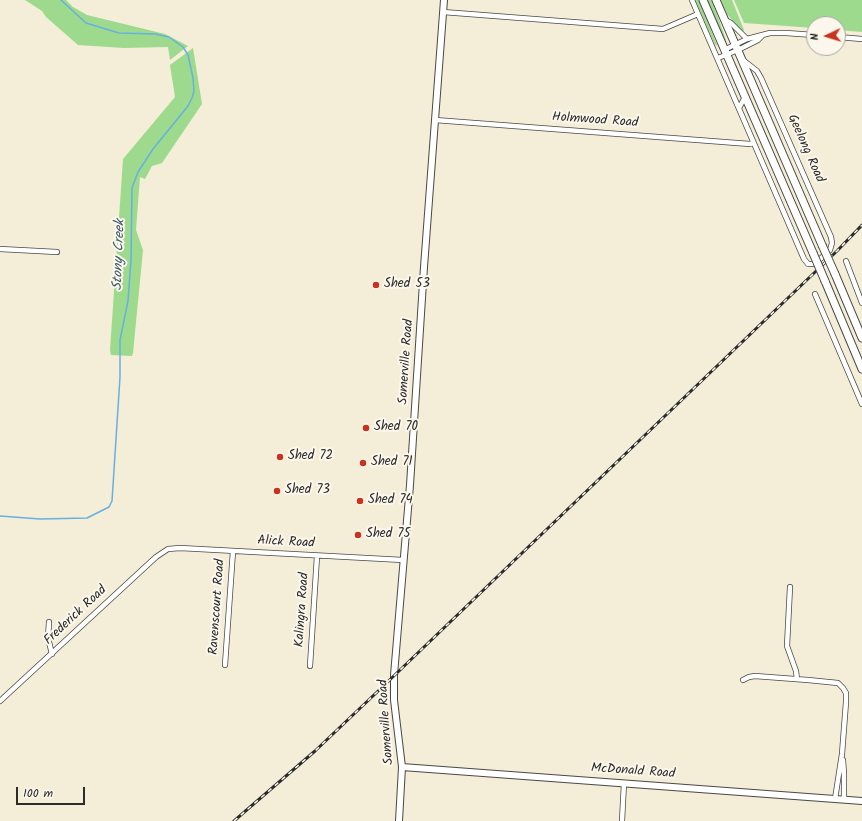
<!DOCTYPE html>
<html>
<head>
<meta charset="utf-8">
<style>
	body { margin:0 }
	#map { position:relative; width:862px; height:821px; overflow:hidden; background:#f4edd7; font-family:Kalam,sans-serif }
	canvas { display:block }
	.north { position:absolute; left:806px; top:16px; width:40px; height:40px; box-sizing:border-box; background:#fbf7ec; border:1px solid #a8a59f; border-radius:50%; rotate:266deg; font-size:11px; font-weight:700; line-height:16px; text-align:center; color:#2b2b2b }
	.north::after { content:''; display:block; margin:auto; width:14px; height:18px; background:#c8321e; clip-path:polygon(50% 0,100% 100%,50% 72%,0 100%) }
	.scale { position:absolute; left:16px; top:787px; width:69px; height:18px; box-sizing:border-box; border:2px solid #2b2b2b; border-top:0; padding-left:5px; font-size:12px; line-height:14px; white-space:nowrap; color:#2b2b2b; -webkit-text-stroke:3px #fbf7ec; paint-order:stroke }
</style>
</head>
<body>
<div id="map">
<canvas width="862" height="821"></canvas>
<div class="north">N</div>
<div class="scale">100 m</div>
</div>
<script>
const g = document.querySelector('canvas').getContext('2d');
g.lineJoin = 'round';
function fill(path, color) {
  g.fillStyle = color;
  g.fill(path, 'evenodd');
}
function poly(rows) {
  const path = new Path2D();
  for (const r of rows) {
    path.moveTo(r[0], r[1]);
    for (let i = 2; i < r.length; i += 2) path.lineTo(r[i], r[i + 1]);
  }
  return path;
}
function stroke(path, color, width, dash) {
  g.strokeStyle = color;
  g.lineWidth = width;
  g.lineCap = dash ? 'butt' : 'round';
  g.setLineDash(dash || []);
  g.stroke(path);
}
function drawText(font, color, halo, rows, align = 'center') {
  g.font = font + ' Kalam,sans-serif';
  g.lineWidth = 4;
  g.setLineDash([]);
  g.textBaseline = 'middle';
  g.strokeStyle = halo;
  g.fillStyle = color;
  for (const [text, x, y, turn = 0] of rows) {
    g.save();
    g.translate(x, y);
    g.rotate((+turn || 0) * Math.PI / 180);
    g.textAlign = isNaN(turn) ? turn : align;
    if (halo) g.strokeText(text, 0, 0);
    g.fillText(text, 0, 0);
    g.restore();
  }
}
const green = poly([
	[25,0,66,0,73,7,87,15,165,34,188,46,170,60,168,47,124,48,78,45,46,17,42,11],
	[695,0,699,0,717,45,716,46,714,43],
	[707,0,712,0,726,40,725,41,724,39],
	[721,0,732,0,744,30,742,32,727,14],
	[734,0,862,0,862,32,838,30,838,24,814,24,814,28,744,23],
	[193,48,202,104,162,163,152,166,145,179,140,177,136,230,143,250,133,353,132,356,111,355,110,350,123,159,175,97,170,65]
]);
const stream = poly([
	[0,516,40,519,87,518,109,507,112,501,120,377,120,340,128,301,131,260,132,188,138,172,153,149,188,106,192,98,194,91,193,78,188,55,183,47,169,37,155,34,119,33,86,23,61,0]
]);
const minor = poly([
	[692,0,804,259,808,264,812,264,818,261,830,250,832,243,831,237,761,78,757,71,743,60],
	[443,12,663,29,698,14],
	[725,20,731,23,747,39],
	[838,37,862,39],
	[724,50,747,39,770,33,786,33,814,35],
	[718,58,738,50,758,40,762,36],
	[739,108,745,97],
	[435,120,750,144,753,143],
	[0,249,57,252],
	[846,261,862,303],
	[815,294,862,404],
	[790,587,787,646,796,671,797,679],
	[49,622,48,638,52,654],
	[225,665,233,551],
	[310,666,317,556],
	[743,680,749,677,755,676,808,680,838,683,843,688,846,693,846,702,842,754,835,799],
	[0,701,156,557,168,549,180,548,403,560],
	[843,760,844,774,844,799],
	[622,821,624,783]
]);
const major = poly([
	[402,767,862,801],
	[399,821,402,767,394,700,394,675,410,485,424,267,444,0]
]);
const highway = poly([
	[703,0,813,253],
	[716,0,822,245],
	[835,274,862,338],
	[825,281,862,369]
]);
const rail = poly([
	[234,821,315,751,375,694,837,251,862,225]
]);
const highwayBridge = poly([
	[822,245,835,274],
	[813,253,825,281]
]);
const markers = [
	[376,285,4,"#c8321e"],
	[366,428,4,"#c8321e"],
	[280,457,4,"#c8321e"],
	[363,463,4,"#c8321e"],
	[277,491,4,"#c8321e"],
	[360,501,4,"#c8321e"],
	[358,535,4,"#c8321e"]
];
const streetNames = [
	["Holmwood Road",595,121,4],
	["Geelong Road",805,149,66],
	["Somerville Road",407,362,-86],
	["Alick Road",286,543,3],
	["Ravenscourt Road",218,607,-86],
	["Kalingra Road",303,610,-86],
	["Frederick Road",76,616,-43],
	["Somerville Road",387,722,-94],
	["McDonald Road",633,772,4]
];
const poiNames = [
	["Shed 53",384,285],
	["Shed 70",374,428],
	["Shed 72",288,457],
	["Shed 71",371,463],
	["Shed 73",285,491],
	["Shed 74",368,501],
	["Shed 75",366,535]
];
const waterNames = [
	["Stony Creek",120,255,-88]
];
fill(green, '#9dda8e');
stroke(stream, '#67b0df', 1.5);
stroke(minor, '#494845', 6);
stroke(major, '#494845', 8);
stroke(highway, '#494845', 9);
stroke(minor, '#fff', 4.5);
stroke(major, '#fff', 6);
stroke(highway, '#fff', 7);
stroke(rail, '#2b2b2b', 3);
stroke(rail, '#fbf7ec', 1.5, [4.5]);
stroke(highwayBridge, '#494845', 9, []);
stroke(highwayBridge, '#fff', 7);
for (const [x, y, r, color] of markers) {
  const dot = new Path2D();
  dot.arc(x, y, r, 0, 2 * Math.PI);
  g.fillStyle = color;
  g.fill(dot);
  stroke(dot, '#fbf7ec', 1.5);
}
drawText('13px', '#2b2b2b', '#fbf7ec', streetNames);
drawText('13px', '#2b2b2b', '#fbf7ec', poiNames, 'left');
drawText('italic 14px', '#405a6a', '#fbf7ec', waterNames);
</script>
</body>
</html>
